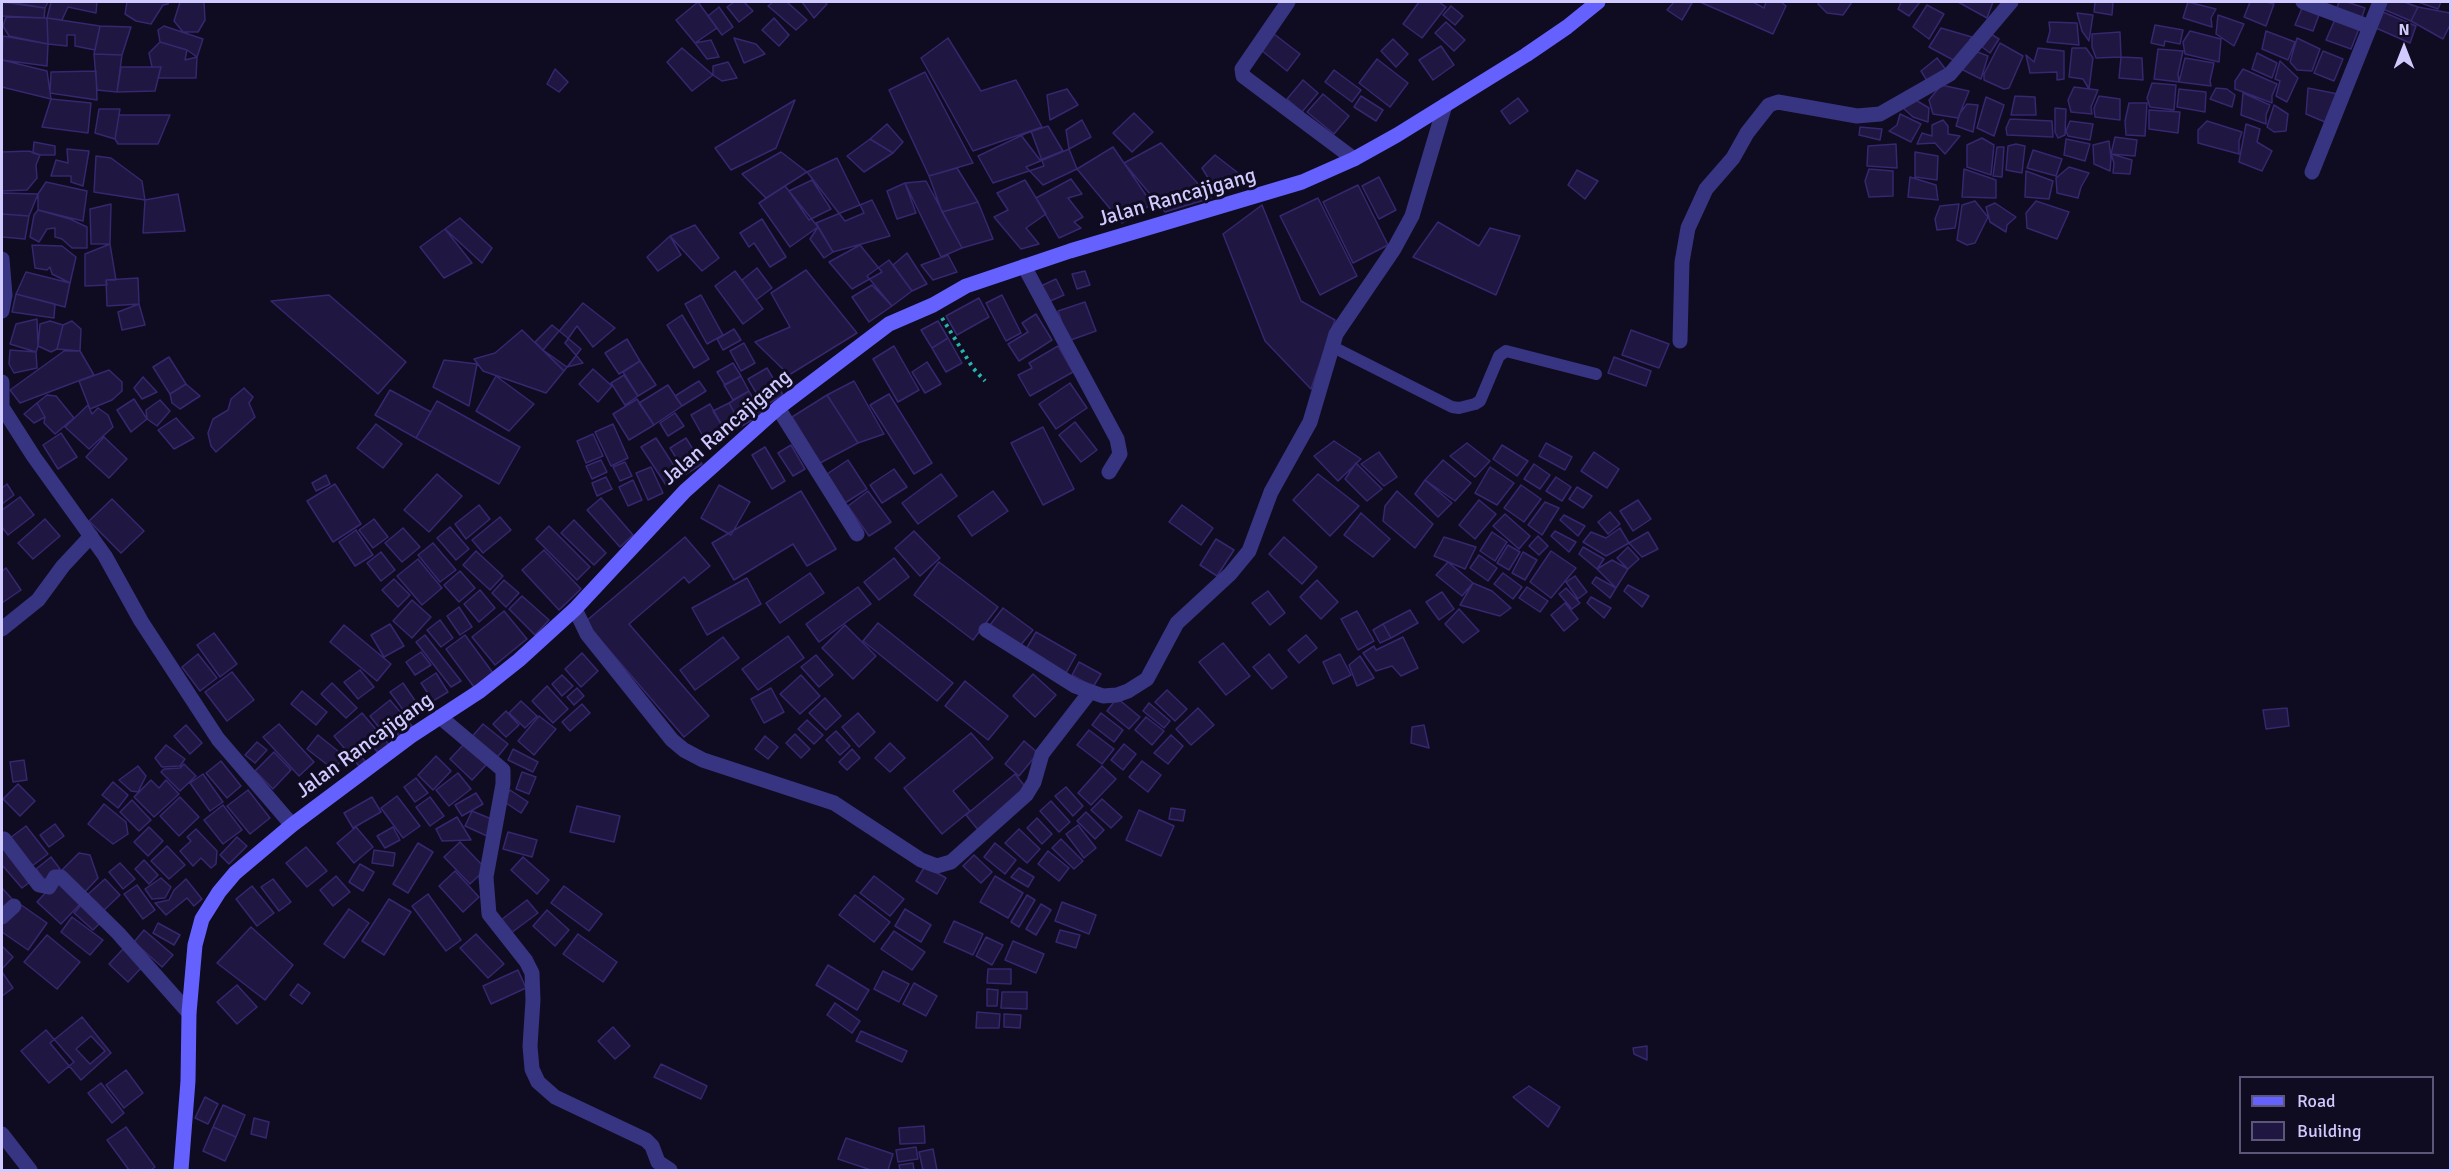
<!DOCTYPE html>
<html>
<head>
<meta charset="utf-8">
<style>
	body { margin:0 }
	#map { position:relative; width:2452px; height:1172px; overflow:hidden; background:#0f0b20; font-family:Signika,sans-serif }
	canvas { display:block }
	.frame { position:absolute; inset:0; border:3px solid #d0caff; pointer-events:none }
	.legend { position:absolute; left:2239px; top:1076px; width:195px; height:78px; box-sizing:border-box; background:#0f0b20; border:2px solid #5c5779; margin:0; padding:8px 10px; list-style:none; font-size:18px; color:#d0caff }
	.legend li { display:flex; align-items:center; gap:12px; height:30px }
	.legend b { width:30px; border:2px solid #5c5779 }
	.north { position:absolute; left:2374px; top:18px; width:60px; height:60px; -webkit-text-stroke:4px #0f0b20; paint-order:stroke; rotate:0deg; font-size:16px; font-weight:700; line-height:24px; text-align:center; color:#d0caff }
	.north::after { content:''; display:block; margin:auto; width:21px; height:27px; background:#d0caff; clip-path:polygon(50% 0,100% 100%,50% 72%,0 100%) }
</style>
</head>
<body>
<div id="map">
<canvas width="2452" height="1172"></canvas>
<div class="frame"></div>
<ul class="legend">
<li><b style="height:8px;background:#6561ff"></b>Road</li>
<li><b style="height:16px;background:#1f1741"></b>Building</li>
</ul>
<div class="north">N</div>
</div>
<script>
const g = document.querySelector('canvas').getContext('2d');
g.lineJoin = 'round';
function fill(path, color) {
  g.fillStyle = color;
  g.fill(path, 'evenodd');
}
function poly(rows) {
  const path = new Path2D();
  for (const r of rows) {
    path.moveTo(r[0], r[1]);
    for (let i = 2; i < r.length; i += 2) path.lineTo(r[i], r[i + 1]);
  }
  return path;
}
function stroke(path, color, width, dash) {
  g.strokeStyle = color;
  g.lineWidth = width;
  g.lineCap = dash ? 'butt' : 'round';
  g.setLineDash(dash || []);
  g.stroke(path);
}
function drawText(font, color, halo, rows, align = 'center') {
  g.font = font + ' Signika,sans-serif';
  g.lineWidth = 6;
  g.setLineDash([]);
  g.textBaseline = 'middle';
  g.strokeStyle = halo;
  g.fillStyle = color;
  for (const [text, x, y, turn = 0] of rows) {
    g.save();
    g.translate(x, y);
    g.rotate((+turn || 0) * Math.PI / 180);
    g.textAlign = isNaN(turn) ? turn : align;
    if (halo) g.strokeText(text, 0, 0);
    g.fillText(text, 0, 0);
    g.restore();
  }
}
const building = poly([
	[2,2,45,8,44,18,2,16,2,2],
	[9,2,48,2,45,8,9,2],
	[51,2,97,2,96,13,68,7,62,20,47,18,51,2],
	[127,2,169,2,168,4,163,5,151,24,136,21,125,14,127,2],
	[180,2,204,2,205,20,198,32,183,32,174,21,180,2],
	[698,2,717,28,695,43,676,20,698,2],
	[734,2,744,2,753,11,739,22,727,7,734,2],
	[773,2,787,2,807,20,796,30,768,6,773,2],
	[802,2,825,2,827,4,814,18,802,2],
	[1419,2,1439,2,1446,7,1422,38,1403,24,1419,2],
	[1674,2,1692,3,1682,20,1667,10,1674,2],
	[1700,2,1753,2,1764,8,1766,2,1781,2,1786,6,1773,34,1700,2],
	[1819,2,1852,2,1843,15,1827,13,1818,4,1819,2],
	[1897,2,1920,2,1909,16,1898,9,1901,3,1897,2],
	[1958,2,1993,2,1987,18,1958,2],
	[2095,2,2113,2,2112,15,2094,12,2095,2],
	[2188,2,2216,9,2211,18,2212,27,2183,18,2188,2],
	[2250,2,2266,2,2274,4,2266,26,2244,17,2250,2],
	[2339,2,2347,2,2365,8,2361,20,2336,10,2339,2],
	[2387,2,2404,2,2418,7,2411,21,2383,9,2387,2],
	[2418,2,2441,2,2438,9,2418,2],
	[1927,5,1944,14,1929,39,1913,27,1927,5],
	[1451,6,1463,16,1455,25,1443,15,1451,6],
	[719,7,733,27,722,35,708,16,719,7],
	[2418,7,2450,13,2450,25,2443,39,2411,21,2418,7],
	[2302,8,2319,15,2313,31,2295,25,2302,8],
	[2383,12,2416,26,2410,43,2376,28,2383,12],
	[2077,13,2093,15,2089,41,2082,31,2077,13],
	[2218,15,2244,24,2234,46,2216,34,2218,15],
	[6,17,47,18,48,44,9,36,3,26,6,17],
	[2336,17,2360,26,2351,49,2326,40,2336,17],
	[47,18,100,26,95,50,75,46,75,35,67,35,67,46,48,44,47,18],
	[774,18,789,35,779,46,762,30,774,18],
	[1446,22,1465,40,1454,51,1435,33,1446,22],
	[2049,22,2077,23,2079,45,2047,42,2050,31,2049,22],
	[2155,25,2183,30,2180,44,2165,41,2164,46,2151,43,2155,25],
	[100,26,131,27,122,55,94,54,100,26],
	[164,26,203,39,197,57,187,50,160,42,158,30,164,26],
	[1941,28,1972,37,1957,62,1929,47,1941,28],
	[2190,31,2221,39,2219,62,2185,54,2183,42,2190,31],
	[2266,31,2295,42,2288,60,2262,49,2266,31],
	[2120,32,2121,57,2096,58,2092,47,2092,34,2120,32],
	[1274,34,1300,54,1287,71,1261,50,1274,34],
	[1991,34,1999,39,1990,53,1982,47,1991,34],
	[3,36,48,44,47,66,2,60,3,36],
	[734,38,756,44,765,54,744,63,734,38],
	[948,38,981,91,1016,80,1042,127,973,151,921,58,948,38],
	[2297,38,2320,49,2312,71,2297,70,2290,62,2297,38],
	[1393,39,1408,54,1396,67,1381,51,1393,39],
	[711,40,719,57,707,59,695,43,711,40],
	[160,42,187,50,185,60,197,57,196,78,158,78,161,67,152,67,149,53,160,42],
	[2000,43,2023,56,2009,88,2004,89,1984,80,1984,74,2000,43],
	[1441,46,1454,65,1433,80,1419,60,1441,46],
	[682,48,713,75,692,91,667,62,682,48],
	[2038,48,2064,51,2064,79,2057,80,2057,72,2030,73,2026,55,2034,62,2038,48],
	[2072,48,2086,48,2093,58,2089,89,2083,79,2069,77,2072,48],
	[2158,49,2183,51,2178,74,2179,82,2154,79,2158,49],
	[1975,51,1988,56,1981,79,1961,69,1975,51],
	[2323,51,2343,59,2334,81,2314,73,2323,51],
	[2257,53,2277,63,2272,78,2252,69,2257,53],
	[94,54,122,55,117,92,97,90,94,54],
	[2121,57,2142,58,2143,80,2119,78,2121,57],
	[1937,58,1947,71,1929,84,1921,71,1937,58],
	[2185,58,2214,63,2210,81,2211,86,2179,82,2185,58],
	[1377,59,1408,83,1390,107,1359,83,1377,59],
	[2,60,47,71,51,99,2,87,2,60],
	[2280,61,2298,78,2287,102,2276,96,2280,81,2275,79,2280,61],
	[728,62,737,78,722,81,713,75,713,66,728,62],
	[121,67,161,67,155,91,117,92,121,67],
	[555,69,568,82,559,92,547,84,555,69],
	[2243,69,2277,84,2272,96,2272,103,2235,89,2235,81,2243,69],
	[1334,70,1361,90,1352,102,1325,82,1334,70],
	[96,71,97,100,50,93,51,72,96,71],
	[925,72,973,163,929,176,889,90,925,72],
	[1303,80,1318,93,1302,112,1287,99,1303,80],
	[2152,83,2176,85,2174,110,2150,107,2147,98,2152,83],
	[1941,85,1969,91,1958,118,1933,114,1929,100,1941,85],
	[2074,87,2098,90,2091,107,2092,114,2071,112,2068,100,2074,87],
	[2216,88,2227,89,2235,95,2232,107,2210,99,2216,88],
	[2308,88,2338,94,2325,122,2306,114,2308,88],
	[1067,89,1078,105,1050,120,1047,95,1067,89],
	[2179,89,2206,92,2205,112,2177,107,2179,89],
	[2243,93,2270,105,2266,115,2266,124,2241,115,2243,93],
	[1323,94,1349,116,1334,134,1307,112,1323,94],
	[1361,96,1383,110,1376,121,1354,107,1361,96],
	[2015,96,2035,97,2036,115,2011,115,2015,96],
	[2099,96,2120,99,2120,120,2095,117,2094,108,2099,96],
	[1986,97,2004,105,1994,136,1977,128,1986,97],
	[1518,98,1528,111,1510,124,1501,111,1518,98],
	[51,99,91,103,88,133,42,127,51,99],
	[1914,99,1929,108,1928,122,1913,117,1902,107,1914,99],
	[795,100,776,148,731,170,715,148,795,100],
	[2129,103,2147,103,2145,136,2126,135,2125,121,2129,103],
	[1967,104,1978,105,1973,132,1956,126,1960,113,1967,104],
	[2274,105,2288,114,2286,131,2274,132,2267,127,2274,105],
	[2055,108,2066,109,2065,135,2058,138,2055,132,2055,108],
	[99,109,120,109,115,139,95,133,99,109],
	[2149,110,2180,112,2178,133,2149,129,2149,110],
	[1134,113,1153,132,1132,152,1113,133,1134,113],
	[1900,114,1921,124,1911,142,1889,131,1897,125,1900,114],
	[119,115,170,115,158,144,118,144,115,139,119,115],
	[2010,119,2052,121,2053,137,2007,135,2006,128,2010,119],
	[1082,120,1091,137,1069,149,1066,130,1082,120],
	[1943,120,1948,126,1948,134,1960,136,1945,154,1935,143,1917,144,1922,133,1932,136,1932,125,1943,120],
	[2070,121,2093,124,2090,140,2068,136,2066,131,2070,121],
	[2207,121,2242,132,2239,141,2239,154,2198,143,2198,130,2207,121],
	[887,124,903,142,893,153,870,139,887,124],
	[2246,124,2260,129,2257,142,2272,151,2262,171,2239,162,2246,124],
	[1048,126,1063,151,1040,160,1021,135,1048,126],
	[1860,127,1882,129,1880,140,1859,135,1860,127],
	[1031,131,1044,166,993,183,978,156,1031,131],
	[2115,137,2137,140,2135,156,2111,154,2115,137],
	[1982,138,1994,145,1991,175,1967,167,1967,145,1982,138],
	[870,139,893,153,864,172,847,156,870,139],
	[2066,139,2090,144,2085,161,2064,155,2066,139],
	[2109,141,2111,158,2110,171,2094,164,2093,145,2109,141],
	[34,142,55,146,55,155,40,155,33,153,34,142],
	[1161,143,1211,198,1165,212,1124,163,1161,143],
	[1896,144,1897,168,1867,166,1868,146,1896,144],
	[2016,144,2025,146,2022,173,2006,170,2008,146,2016,144],
	[1113,147,1152,204,1122,223,1077,169,1113,147],
	[1997,147,2004,147,2002,177,1993,176,1997,147],
	[67,149,89,151,83,186,71,182,71,176,51,176,56,160,68,163,67,149],
	[1069,149,1077,169,1043,185,1026,167,1069,149],
	[2033,150,2062,159,2056,176,2027,168,2033,150],
	[29,151,40,155,36,165,37,178,27,190,2,191,2,152,29,151],
	[781,152,807,172,766,198,742,174,781,152],
	[1915,152,1938,156,1937,180,1915,177,1915,152],
	[2111,154,2132,160,2130,174,2113,173,2114,163,2111,154],
	[1215,155,1251,183,1216,191,1202,168,1215,155],
	[96,156,111,158,142,181,145,200,94,192,96,156],
	[837,158,864,213,845,221,807,172,837,158],
	[2069,167,2089,173,2081,187,2078,198,2057,193,2056,178,2069,167],
	[957,168,978,202,942,212,929,176,957,168],
	[1869,169,1893,171,1893,196,1869,197,1865,181,1869,169],
	[1964,169,1996,180,1996,198,1962,197,1964,169],
	[1577,170,1598,181,1585,199,1568,185,1577,170],
	[2026,171,2053,181,2049,199,2025,197,2026,171],
	[1379,177,1396,210,1379,219,1362,186,1379,177],
	[1910,177,1936,185,1938,200,1908,197,1910,177],
	[1071,179,1082,194,1068,198,1083,217,1074,222,1081,228,1059,238,1036,198,1071,179],
	[812,180,831,209,809,220,789,191,812,180],
	[1025,180,1046,214,1026,228,1039,244,1021,249,994,217,1008,210,997,193,1025,180],
	[926,181,962,248,941,257,905,183,926,181],
	[46,182,87,191,83,221,38,210,38,194,46,182],
	[905,183,916,213,897,219,887,191,905,183],
	[1358,185,1388,245,1353,263,1323,202,1358,185],
	[785,186,818,227,790,247,759,203,785,186],
	[2,193,38,194,29,216,2,214,2,193],
	[178,194,185,231,143,233,145,200,178,194],
	[1318,198,1357,276,1320,295,1280,216,1318,198],
	[872,200,890,236,833,252,816,223,872,200],
	[1975,201,1988,217,1975,243,1967,245,1957,240,1962,205,1975,201],
	[2036,201,2069,212,2057,239,2027,228,2026,213,2036,201],
	[978,202,993,239,962,248,942,212,978,202],
	[1995,203,2016,217,2007,225,2006,232,1990,222,1986,207,1995,203],
	[111,204,110,244,91,244,90,209,111,204],
	[1959,204,1955,228,1937,230,1935,219,1940,206,1959,204],
	[1262,205,1301,301,1335,320,1311,389,1265,341,1223,234,1262,205],
	[38,210,70,219,87,227,87,248,72,248,62,239,55,237,55,228,47,229,39,242,30,237,34,215,38,210],
	[2,214,29,216,25,239,2,237,2,214],
	[460,218,492,248,482,263,445,229,460,218],
	[762,219,786,257,770,267,754,243,749,247,740,233,762,219],
	[1438,222,1479,246,1490,228,1520,236,1496,295,1413,257,1438,222],
	[695,225,719,258,702,271,670,236,695,225],
	[818,227,833,252,824,258,810,239,818,227],
	[445,229,472,263,444,278,420,247,445,229],
	[670,236,681,255,658,271,647,257,670,236],
	[110,244,116,280,106,280,107,285,85,286,85,254,110,244],
	[32,245,62,246,76,257,70,283,52,274,50,267,47,270,35,268,32,245],
	[860,245,882,272,852,289,829,262,860,245],
	[907,253,927,284,912,291,893,265,907,253],
	[948,255,957,272,933,280,921,265,948,255],
	[889,260,912,291,892,306,867,276,889,260],
	[757,268,772,288,756,300,742,280,757,268],
	[806,270,857,333,789,375,755,342,790,327,771,293,806,270],
	[735,271,763,309,743,324,715,286,735,271],
	[1085,271,1090,285,1077,289,1072,274,1085,271],
	[26,272,70,283,65,307,16,294,26,272],
	[138,278,139,304,107,306,106,280,138,278],
	[1056,279,1064,295,1048,302,1041,286,1056,279],
	[872,285,892,306,869,322,852,297,872,285],
	[16,294,55,304,54,318,12,312,16,294],
	[329,295,406,362,378,394,271,301,329,295],
	[701,295,723,335,707,344,685,304,701,295],
	[1002,295,1021,333,1006,341,986,303,1002,295],
	[979,298,989,317,957,335,946,316,979,298],
	[1085,302,1096,331,1068,341,1058,311,1085,302],
	[583,303,615,328,593,347,577,326,565,343,583,363,567,367,543,350,583,303],
	[139,304,145,325,122,330,118,312,139,304],
	[1036,314,1052,340,1019,361,1008,344,1028,332,1022,323,1036,314],
	[682,315,709,359,694,368,667,325,682,315],
	[37,319,38,346,36,352,10,344,16,324,37,319],
	[50,321,63,325,57,349,51,352,38,346,40,324,50,321],
	[72,321,81,329,80,351,57,349,63,325,72,321],
	[938,321,948,338,932,348,921,330,938,321],
	[552,325,581,349,564,371,535,342,552,325],
	[734,329,741,340,723,350,717,339,734,329],
	[522,330,564,371,546,393,483,371,474,359,495,353,522,330],
	[1631,330,1669,344,1659,368,1622,355,1631,330],
	[948,338,962,363,946,372,932,348,948,338],
	[627,339,640,361,619,374,605,353,627,339],
	[744,343,755,363,741,371,730,351,744,343],
	[894,346,919,390,898,402,873,359,894,346],
	[1058,346,1073,372,1030,396,1018,375,1032,368,1029,363,1058,346],
	[10,350,36,352,37,368,14,373,9,364,10,350],
	[64,351,80,351,94,375,20,403,10,390,64,351],
	[169,357,186,384,170,394,153,367,169,357],
	[1614,357,1651,371,1646,386,1608,373,1614,357],
	[444,360,477,364,469,406,433,387,444,360],
	[640,361,656,385,638,396,623,372,640,361],
	[927,362,941,384,925,393,912,372,927,362],
	[733,363,741,376,725,385,717,372,733,363],
	[767,368,783,395,764,406,748,379,767,368],
	[593,369,612,386,598,402,579,384,593,369],
	[109,370,122,382,122,391,112,400,90,409,79,381,109,370],
	[624,375,638,396,625,405,611,383,624,375],
	[496,376,534,404,509,431,476,411,496,376],
	[741,376,749,391,733,400,724,385,741,376],
	[143,377,157,392,142,399,134,388,143,377],
	[699,381,706,391,682,406,675,396,699,381],
	[854,381,884,434,858,443,827,395,854,381],
	[1070,383,1087,408,1056,429,1039,404,1070,383],
	[186,384,200,396,180,409,172,403,170,394,186,384],
	[668,385,682,406,654,425,639,403,668,385],
	[244,388,253,397,249,403,255,417,216,452,211,446,208,433,213,419,228,410,231,399,244,388],
	[390,390,431,412,416,438,375,415,390,390],
	[749,391,762,414,742,426,729,403,749,391],
	[889,394,932,463,914,474,870,405,889,394],
	[47,395,56,396,74,418,55,434,44,423,45,417,37,403,47,395],
	[827,395,858,443,820,463,792,417,827,395],
	[134,399,147,419,131,432,117,410,134,399],
	[637,399,654,425,629,440,613,414,637,399],
	[160,400,170,411,157,426,147,419,146,410,160,400],
	[437,401,520,447,499,484,416,438,437,401],
	[37,403,45,417,34,423,24,414,37,403],
	[729,403,742,426,727,434,713,411,729,403],
	[710,404,727,434,708,445,691,415,710,404],
	[88,405,92,414,98,408,108,415,113,427,89,449,65,427,88,405],
	[675,413,684,426,668,436,660,423,675,413],
	[176,418,194,438,174,449,158,430,176,418],
	[1075,422,1097,450,1081,462,1059,435,1075,422],
	[376,424,402,444,383,468,357,448,376,424],
	[613,424,628,458,611,466,595,432,613,424],
	[1043,427,1074,489,1043,505,1011,443,1043,427],
	[61,433,77,457,58,469,43,445,61,433],
	[593,434,603,456,586,463,577,441,593,434],
	[104,437,127,459,109,478,86,457,104,437],
	[656,438,680,475,666,485,641,447,656,438],
	[686,438,702,464,686,474,670,448,686,438],
	[1334,441,1361,459,1338,481,1314,456,1334,441],
	[1467,443,1490,461,1475,477,1450,456,1467,443],
	[1546,443,1572,457,1565,470,1539,456,1546,443],
	[791,445,805,469,793,476,778,453,791,445],
	[1502,445,1528,461,1517,476,1493,459,1502,445],
	[765,447,785,481,772,489,752,455,765,447],
	[1379,452,1397,477,1384,486,1361,464,1379,452],
	[1594,452,1619,469,1607,488,1581,471,1594,452],
	[601,460,607,472,592,479,586,466,601,460],
	[848,460,867,489,845,503,827,474,848,460],
	[1443,460,1471,483,1455,501,1425,480,1443,460],
	[625,462,632,476,620,481,613,467,625,462],
	[1356,463,1382,489,1367,501,1345,479,1356,463],
	[1534,464,1550,475,1540,489,1524,479,1534,464],
	[651,467,663,493,648,500,636,473,651,467],
	[1490,467,1514,483,1497,505,1475,493,1490,467],
	[894,469,907,487,882,503,870,485,894,469],
	[437,474,462,496,429,532,404,510,437,474],
	[941,474,957,496,918,524,902,503,941,474],
	[1318,474,1359,506,1330,536,1293,500,1318,474],
	[326,475,330,484,316,491,312,483,326,475],
	[606,477,612,489,597,496,592,483,606,477],
	[1556,477,1571,487,1562,501,1546,491,1556,477],
	[633,480,642,500,628,506,619,487,633,480],
	[1425,480,1452,503,1438,517,1415,494,1425,480],
	[7,484,14,495,2,504,2,488,7,484],
	[335,484,361,524,333,542,307,501,335,484],
	[719,485,750,502,731,535,701,518,719,485],
	[1521,485,1541,499,1524,522,1504,508,1521,485],
	[1577,487,1592,496,1583,508,1569,499,1577,487],
	[801,491,836,549,807,566,793,544,734,580,712,543,801,491],
	[868,491,891,522,869,536,848,506,868,491],
	[993,491,1008,511,972,536,958,516,993,491],
	[1397,491,1433,524,1415,548,1383,521,1385,506,1397,491],
	[20,497,34,515,8,535,2,527,2,510,20,497],
	[601,498,633,535,620,547,587,510,601,498],
	[112,499,144,531,121,553,89,521,112,499],
	[1479,500,1496,514,1475,539,1459,525,1479,500],
	[1638,500,1651,519,1633,531,1620,511,1638,500],
	[1545,502,1559,508,1542,535,1528,525,1545,502],
	[479,505,490,519,466,539,455,524,479,505],
	[1182,505,1213,528,1201,545,1169,522,1182,505],
	[1610,512,1620,524,1608,534,1598,522,1610,512],
	[1361,513,1390,539,1373,557,1344,535,1361,513],
	[1505,514,1530,536,1519,549,1493,526,1505,514],
	[1564,515,1585,526,1578,536,1560,520,1564,515],
	[500,517,511,530,483,553,472,540,500,517],
	[45,519,60,536,33,559,18,543,45,519],
	[374,519,388,537,373,548,359,530,374,519],
	[574,520,606,553,594,565,561,533,574,520],
	[549,526,590,567,577,580,536,539,549,526],
	[450,527,469,549,456,560,437,538,450,527],
	[403,528,420,547,402,562,385,543,403,528],
	[1620,528,1629,543,1606,556,1583,542,1591,532,1606,538,1620,528],
	[356,530,373,555,355,566,339,542,356,530],
	[914,531,940,558,920,576,895,548,914,531],
	[1555,531,1576,542,1569,552,1551,536,1555,531],
	[1492,532,1507,542,1495,561,1480,551,1492,532],
	[1648,532,1658,549,1642,557,1629,543,1648,532],
	[1538,536,1548,546,1539,555,1529,546,1538,536],
	[685,537,710,566,689,583,684,577,629,624,709,716,684,737,585,622,685,537],
	[1284,537,1317,567,1302,584,1269,554,1284,537],
	[1444,537,1476,547,1465,569,1434,556,1444,537],
	[1216,539,1234,550,1217,576,1200,565,1216,539],
	[433,543,456,570,440,582,418,555,433,543],
	[1508,545,1520,552,1509,570,1497,563,1508,545],
	[1583,547,1604,559,1597,569,1579,554,1583,547],
	[1628,547,1639,559,1628,569,1617,558,1628,547],
	[544,550,581,589,559,610,522,570,544,550],
	[476,551,503,576,490,590,463,565,476,551],
	[1551,551,1576,568,1551,598,1530,582,1551,551],
	[381,552,395,570,381,581,367,563,381,552],
	[1523,552,1537,560,1525,580,1512,573,1523,552],
	[1479,555,1497,568,1488,581,1470,568,1479,555],
	[894,558,909,577,879,600,864,582,894,558],
	[418,559,442,588,422,605,397,576,418,559],
	[1612,560,1628,569,1616,588,1597,569,1612,560],
	[939,562,998,607,973,640,914,595,939,562],
	[1448,562,1473,583,1462,596,1436,575,1448,562],
	[6,568,21,590,2,603,2,571,6,568],
	[460,571,475,588,459,602,444,585,460,571],
	[810,573,824,593,780,623,766,603,810,573],
	[1503,573,1522,587,1513,599,1494,584,1503,573],
	[1575,576,1587,592,1578,599,1566,582,1575,576],
	[1596,577,1616,588,1610,598,1592,583,1596,577],
	[747,578,761,604,707,635,692,608,747,578],
	[394,579,410,595,398,607,382,590,394,579],
	[504,580,519,593,506,607,492,593,504,580],
	[1317,580,1338,602,1321,619,1300,597,1317,580],
	[1473,583,1492,591,1511,608,1500,616,1460,605,1473,583],
	[1628,585,1649,596,1642,607,1624,591,1628,585],
	[858,587,871,604,819,642,806,624,858,587],
	[1527,587,1548,601,1540,612,1519,598,1527,587],
	[1566,588,1580,603,1572,609,1559,594,1566,588],
	[480,590,495,608,479,622,464,604,480,590],
	[1268,591,1285,613,1270,625,1252,603,1268,591],
	[1442,592,1454,609,1439,620,1426,602,1442,592],
	[522,596,549,620,535,635,509,609,522,596],
	[1591,597,1611,608,1604,618,1587,603,1591,597],
	[412,600,431,617,412,638,393,621,412,600],
	[1565,603,1578,619,1564,631,1551,615,1565,603],
	[459,607,472,627,460,635,447,616,459,607],
	[1003,608,1033,630,1020,646,990,625,1003,608],
	[1459,609,1479,631,1463,643,1445,624,1459,609],
	[1410,610,1418,623,1391,638,1383,624,1410,610],
	[504,611,527,639,495,665,472,637,504,611],
	[1357,611,1374,641,1358,650,1341,619,1357,611],
	[440,620,453,638,441,647,427,630,440,620],
	[878,623,953,683,937,701,863,641,878,623],
	[390,624,404,646,384,657,371,635,390,624],
	[1383,624,1391,638,1380,643,1373,630,1383,624],
	[344,625,391,664,377,681,330,642,344,625],
	[845,625,876,656,853,679,822,648,845,625],
	[1036,632,1076,655,1066,673,1025,651,1036,632],
	[214,633,237,664,220,677,197,645,214,633],
	[425,635,461,681,451,687,416,642,425,635],
	[465,635,493,673,474,687,446,649,465,635],
	[1306,635,1317,648,1299,663,1288,650,1306,635],
	[788,636,804,658,758,690,742,669,788,636],
	[723,637,739,658,695,690,680,670,723,637],
	[1403,637,1418,668,1401,676,1392,666,1376,671,1363,653,1374,646,1376,650,1403,637],
	[1223,643,1250,676,1226,695,1199,662,1223,643],
	[421,652,431,665,415,675,406,662,421,652],
	[582,653,598,671,581,687,565,669,582,653],
	[198,654,217,678,200,691,182,667,198,654],
	[1269,654,1287,677,1272,689,1253,667,1269,654],
	[1340,654,1351,675,1333,684,1323,662,1340,654],
	[816,655,833,675,819,687,801,667,816,655],
	[1360,656,1374,678,1357,686,1349,665,1360,656],
	[1079,662,1101,674,1093,687,1072,675,1079,662],
	[360,670,374,687,358,699,344,682,360,670],
	[232,672,254,700,227,721,205,692,232,672],
	[436,673,448,692,433,701,421,683,436,673],
	[1033,674,1056,695,1035,717,1013,696,1033,674],
	[562,675,573,686,562,696,552,684,562,675],
	[801,675,820,696,800,714,780,694,801,675],
	[965,681,1008,716,988,740,945,706,965,681],
	[332,683,357,708,346,718,321,694,332,683],
	[403,683,416,702,404,711,390,692,403,683],
	[547,686,568,709,553,723,532,701,547,686],
	[577,688,584,696,574,705,567,697,577,688],
	[771,688,784,712,764,723,751,699,771,688],
	[1167,690,1187,709,1175,721,1155,702,1167,690],
	[302,691,327,712,316,725,291,704,302,691],
	[825,698,841,716,826,730,809,713,825,698],
	[1117,698,1140,717,1129,729,1107,711,1117,698],
	[390,700,412,726,399,736,389,723,381,730,370,716,390,700],
	[521,701,537,716,525,728,509,713,521,701],
	[1149,703,1170,721,1164,728,1143,711,1149,703],
	[582,704,590,713,570,731,562,722,582,704],
	[1198,708,1214,725,1191,745,1176,729,1198,708],
	[2287,708,2289,726,2266,729,2263,710,2287,708],
	[506,711,519,725,506,737,493,724,506,711],
	[362,713,391,747,381,756,367,740,356,750,365,761,359,766,334,736,362,713],
	[858,713,875,732,859,747,842,727,858,713],
	[1101,713,1123,730,1114,742,1092,725,1101,713],
	[539,716,556,729,534,755,518,741,539,716],
	[1146,717,1164,731,1152,745,1135,730,1146,717],
	[807,720,823,735,814,744,798,729,807,720],
	[279,724,314,762,299,776,263,737,279,724],
	[483,724,508,744,495,760,470,739,483,724],
	[186,725,202,743,190,754,174,736,186,725],
	[1424,725,1429,748,1411,743,1412,727,1424,725],
	[1089,730,1114,749,1102,764,1077,745,1089,730],
	[836,731,850,746,840,755,826,740,836,731],
	[971,733,993,758,953,791,970,811,942,834,904,788,971,733],
	[795,734,810,749,801,758,786,743,795,734],
	[318,735,344,756,334,770,307,749,318,735],
	[1171,735,1183,746,1168,764,1154,753,1171,735],
	[765,736,778,747,768,759,755,749,765,736],
	[1024,741,1038,753,1019,776,1005,764,1024,741],
	[257,742,267,750,255,763,245,755,257,742],
	[465,743,487,764,472,780,450,759,465,743],
	[890,743,905,758,890,772,875,758,890,743],
	[1124,744,1136,754,1123,770,1111,760,1124,744],
	[166,745,185,759,180,766,162,767,155,758,166,745],
	[513,749,538,762,533,772,508,760,513,749],
	[852,749,860,758,847,770,839,762,852,749],
	[274,752,291,770,273,789,255,771,274,752],
	[436,756,451,771,433,790,418,775,436,756],
	[24,760,27,780,13,782,10,762,24,760],
	[221,761,241,786,227,798,206,773,221,761],
	[1142,761,1161,775,1148,792,1129,777,1142,761],
	[184,764,196,776,180,791,161,772,164,769,180,768,184,764],
	[138,766,146,776,138,792,131,791,119,780,138,766],
	[1102,766,1116,779,1091,805,1078,793,1102,766],
	[522,772,536,777,529,794,516,789,522,772],
	[458,773,471,789,449,806,436,790,458,773],
	[203,774,223,802,210,811,190,783,203,774],
	[1015,774,1028,790,979,831,966,815,1015,774],
	[416,778,428,793,415,802,404,787,416,778],
	[151,780,159,788,166,780,179,794,154,817,134,797,151,780],
	[113,782,128,795,118,808,102,795,113,782],
	[18,784,35,801,20,816,3,799,18,784],
	[1066,787,1083,806,1073,816,1055,796,1066,787],
	[248,790,270,818,250,834,227,806,248,790],
	[510,790,528,802,521,813,503,801,510,790],
	[476,793,483,804,462,816,455,805,476,793],
	[397,796,420,826,403,838,381,808,397,796],
	[180,797,199,817,179,836,160,816,180,797],
	[372,797,381,812,353,828,344,813,372,797],
	[430,797,444,816,430,826,416,807,430,797],
	[1102,799,1122,817,1111,828,1091,810,1102,799],
	[132,800,151,820,139,831,120,812,132,800],
	[1051,801,1070,822,1059,832,1040,811,1051,801],
	[104,804,126,822,128,834,113,844,88,824,104,804],
	[223,805,242,830,223,844,204,820,223,805],
	[577,806,620,816,614,842,570,832,577,806],
	[1171,808,1185,810,1183,821,1169,819,1171,808],
	[1139,810,1174,826,1161,856,1126,840,1139,810],
	[472,811,494,820,487,836,465,826,472,811],
	[1086,812,1104,830,1095,839,1077,821,1086,812],
	[457,817,471,840,442,841,436,829,457,817],
	[1037,818,1052,834,1042,844,1027,828,1037,818],
	[55,824,64,836,49,847,40,835,55,824],
	[1078,825,1096,848,1084,858,1066,834,1078,825],
	[26,826,48,854,32,866,10,838,26,826],
	[149,827,163,841,148,856,134,842,149,827],
	[356,827,373,847,354,863,337,843,356,827],
	[393,827,400,840,385,848,377,836,393,827],
	[196,829,217,851,216,864,211,868,201,858,193,866,180,851,191,841,187,837,196,829],
	[1019,829,1040,849,1027,863,1005,843,1019,829],
	[508,832,537,840,532,857,503,849,508,832],
	[237,837,247,846,229,864,220,855,237,837],
	[1061,839,1083,861,1074,869,1052,848,1061,839],
	[460,842,486,869,470,884,444,857,460,842],
	[2,843,34,879,22,888,2,865,2,843],
	[418,843,433,852,408,893,393,884,418,843],
	[995,843,1016,860,1005,874,984,857,995,843],
	[167,846,185,865,169,879,151,861,167,846],
	[306,847,327,871,307,887,286,863,306,847],
	[374,850,395,853,393,866,372,863,374,850],
	[1048,851,1069,868,1059,881,1038,864,1048,851],
	[79,853,90,855,98,878,83,894,60,872,79,853],
	[974,855,992,872,981,883,963,866,974,855],
	[51,857,60,869,45,880,36,869,51,857],
	[523,857,549,880,537,894,511,870,523,857],
	[144,860,158,875,149,884,135,869,144,860],
	[120,863,135,879,123,889,109,872,120,863],
	[360,864,374,872,363,891,349,882,360,864],
	[925,866,946,878,937,894,916,881,925,866],
	[1019,868,1034,877,1028,887,1011,877,1019,868],
	[455,871,479,897,463,912,439,886,455,871],
	[336,876,350,892,333,906,320,890,336,876],
	[874,876,904,899,890,916,860,893,874,876],
	[995,876,1023,893,1008,918,980,902,995,876],
	[161,878,171,887,165,898,152,899,145,889,161,878],
	[58,879,82,902,61,924,37,902,58,879],
	[105,879,120,895,101,913,86,896,105,879],
	[186,879,202,899,194,906,187,898,166,915,155,903,169,900,174,890,186,879],
	[273,879,291,902,279,911,261,887,273,879],
	[137,885,155,910,143,919,124,894,137,885],
	[252,886,274,913,257,926,236,899,252,886],
	[564,886,602,914,589,931,551,903,564,886],
	[2,888,13,900,2,910,2,888],
	[428,894,461,940,446,951,412,906,428,894],
	[855,895,890,922,874,942,839,915,855,895],
	[1027,895,1035,900,1019,927,1011,922,1027,895],
	[389,899,411,912,384,955,362,941,389,899],
	[527,900,538,913,511,933,501,920,527,900],
	[17,902,47,923,28,950,2,932,2,924,17,902],
	[1062,902,1096,915,1089,934,1055,921,1062,902],
	[83,903,102,921,93,930,74,913,83,903],
	[1041,904,1051,910,1036,935,1026,929,1041,904],
	[349,909,369,923,344,958,324,944,349,909],
	[905,909,931,925,921,942,895,926,905,909],
	[547,910,569,930,555,946,533,926,547,910],
	[72,917,103,940,90,955,61,932,72,917],
	[954,921,983,934,973,955,944,942,954,921],
	[158,923,180,935,174,945,153,933,158,923],
	[251,927,293,965,265,1000,217,963,251,927],
	[144,930,173,955,162,967,134,942,144,930],
	[1060,930,1080,935,1076,948,1056,942,1060,930],
	[894,931,925,952,912,970,881,949,894,931],
	[476,934,504,964,488,978,460,948,476,934],
	[578,934,617,962,603,982,563,954,578,934],
	[47,935,80,962,57,989,24,962,47,935],
	[986,937,1003,945,992,965,976,956,986,937],
	[1013,941,1044,954,1036,973,1005,960,1013,941],
	[2,946,13,957,2,969,2,946],
	[123,949,142,967,128,982,109,964,123,949],
	[828,965,869,990,857,1010,816,985,828,965],
	[988,969,1011,969,1011,984,987,983,988,969],
	[518,970,526,988,491,1004,483,986,518,970],
	[883,971,909,984,899,1002,874,989,883,971],
	[2,972,13,988,2,996,2,972],
	[914,983,937,996,926,1016,903,1004,914,983],
	[298,984,310,993,302,1004,290,995,298,984],
	[237,985,257,1007,237,1024,217,1002,237,985],
	[987,989,998,990,997,1006,987,1006,987,989],
	[1002,992,1027,992,1027,1009,1001,1008,1002,992],
	[835,1003,860,1021,852,1033,827,1015,835,1003],
	[977,1012,1000,1014,999,1028,976,1028,977,1012],
	[1004,1014,1021,1015,1020,1028,1004,1027,1004,1014],
	[82,1017,111,1053,81,1080,50,1043,82,1017],
	[613,1027,630,1046,615,1059,598,1041,613,1027],
	[46,1030,74,1062,49,1083,21,1051,46,1030],
	[861,1031,907,1051,902,1062,856,1041,861,1031],
	[91,1036,105,1051,90,1064,76,1049,91,1036],
	[1647,1046,1647,1060,1634,1054,1633,1048,1647,1046],
	[661,1064,707,1086,701,1099,654,1077,661,1064],
	[126,1070,143,1093,124,1108,106,1085,126,1070],
	[101,1083,124,1113,112,1123,88,1093,101,1083],
	[1529,1086,1560,1107,1548,1127,1513,1097,1529,1086],
	[205,1097,218,1104,208,1124,195,1118,205,1097],
	[223,1105,245,1115,236,1137,213,1127,223,1105],
	[254,1118,269,1122,266,1138,251,1134,254,1118],
	[924,1126,925,1143,900,1144,899,1128,924,1126],
	[126,1127,155,1167,151,1170,129,1170,107,1140,126,1127],
	[213,1127,236,1137,225,1161,203,1151,213,1127],
	[846,1138,893,1154,888,1170,871,1170,838,1159,846,1138],
	[916,1147,918,1159,898,1162,896,1150,916,1147],
	[933,1149,937,1170,923,1170,919,1152,933,1149],
	[913,1163,914,1170,900,1170,899,1165,913,1163]
]);
const path = poly([
	[942,318,973,368,985,381]
]);
const lane = poly([
	[1333,347,1452,407,1459,408,1475,404,1480,401,1499,356,1506,351,1596,374]
]);
const street = poly([
	[1288,2,1242,69,1243,76,1354,159],
	[2303,2,2370,27],
	[2312,172,2380,2],
	[2,259,5,295,2,311],
	[1024,266,1117,439,1120,454,1109,472],
	[1680,341,1682,262,1688,228,1706,189,1733,158,1747,133,1769,105,1778,102,1857,116,1880,114,1950,74,2011,2],
	[2,382,2,407,34,457,105,556,141,621,218,739,292,825],
	[778,408,857,534],
	[575,609,587,634,672,740,684,750,703,760,834,803,921,860,937,866,951,862,1026,795,1034,782,1042,754,1090,692],
	[2,629,38,600,63,566,91,536],
	[986,630,1075,686,1103,696,1117,695,1128,691,1147,679,1177,623,1230,574,1249,551,1271,492,1310,422,1336,334,1394,249,1412,216,1445,105],
	[440,717,503,770,503,784,486,877,489,914,526,961,532,973,533,1000,530,1046,532,1069,538,1082,555,1097,646,1140,652,1146,658,1162,670,1170],
	[4,839,39,885,49,887,55,877,61,877,118,933,189,1013],
	[2,917,14,906],
	[2,1134,30,1170]
]);
const secondary = poly([
	[181,1170,188,1081,189,1013,195,945,202,919,219,892,235,873,292,825,411,736,480,691,519,660,575,609,685,491,778,408,889,324,933,305,966,286,1070,251,1302,182,1354,159,1397,135,1526,55,1567,27,1598,2]
]);
const streetNames = [
	["Jalan Rancajigang",1177,198,-16],
	["Jalan Rancajigang",727,428,-41],
	["Jalan Rancajigang",365,746,-36]
];
fill(building, '#1f1741');
stroke(building, '#36276f', 1.5);
stroke(path, '#27b6ad', 4, [3, 4.5]);
stroke(lane, '#373481', 12);
stroke(street, '#373481', 15);
stroke(secondary, '#6561ff', 15);
drawText('21px', '#d0caff', '#0f0b20', streetNames);
</script>
</body>
</html>
